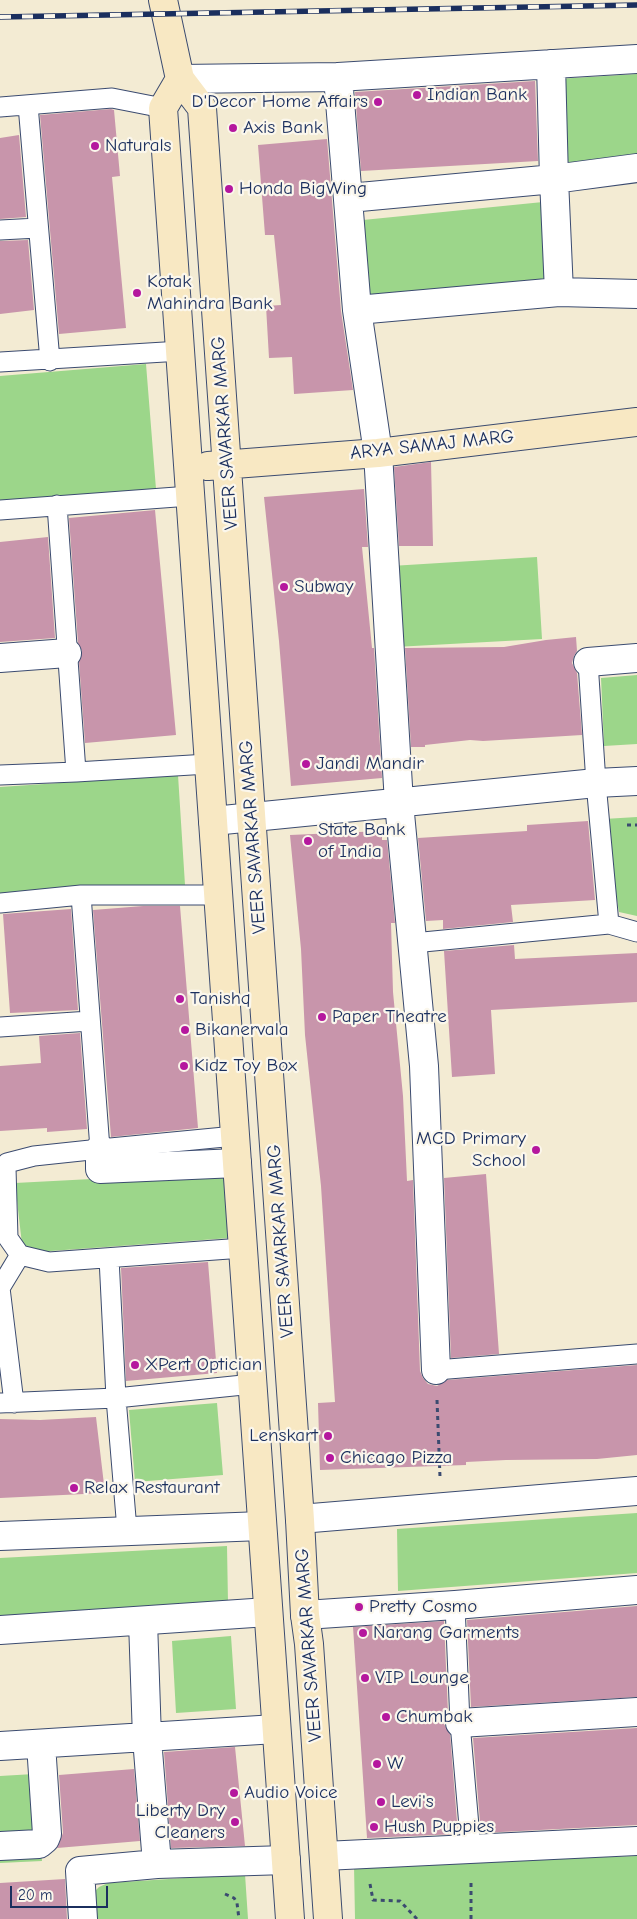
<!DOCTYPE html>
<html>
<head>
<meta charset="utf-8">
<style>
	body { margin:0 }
	#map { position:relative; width:637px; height:1919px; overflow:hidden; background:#f3ebd3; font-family:"Comic Neue",sans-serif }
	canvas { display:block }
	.scale { position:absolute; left:10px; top:1886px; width:98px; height:22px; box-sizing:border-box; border:2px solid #1b2f5e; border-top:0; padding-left:6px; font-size:15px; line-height:18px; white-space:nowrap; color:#1b2f5e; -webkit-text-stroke:4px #fbf7ec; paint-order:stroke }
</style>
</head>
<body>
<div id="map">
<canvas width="637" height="1919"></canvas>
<div class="scale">20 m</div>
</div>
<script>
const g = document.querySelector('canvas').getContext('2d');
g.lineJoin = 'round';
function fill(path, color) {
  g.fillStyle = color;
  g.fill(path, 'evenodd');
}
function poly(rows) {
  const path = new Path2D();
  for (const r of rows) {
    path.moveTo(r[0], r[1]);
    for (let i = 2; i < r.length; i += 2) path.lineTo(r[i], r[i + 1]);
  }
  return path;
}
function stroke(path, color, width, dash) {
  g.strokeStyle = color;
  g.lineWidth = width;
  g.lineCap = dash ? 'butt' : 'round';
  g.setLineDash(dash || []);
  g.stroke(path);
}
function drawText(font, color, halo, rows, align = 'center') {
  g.font = font + ' "Comic Neue",sans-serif';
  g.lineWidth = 4.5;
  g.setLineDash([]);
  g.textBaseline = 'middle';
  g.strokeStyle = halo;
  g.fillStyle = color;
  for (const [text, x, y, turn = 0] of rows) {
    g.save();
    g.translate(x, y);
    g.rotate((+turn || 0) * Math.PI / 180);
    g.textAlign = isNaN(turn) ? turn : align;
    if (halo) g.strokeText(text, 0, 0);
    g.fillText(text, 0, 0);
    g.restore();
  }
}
const green = poly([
	[637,74,637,174,563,179,557,79],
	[543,202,553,287,364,302,353,221],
	[146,364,156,489,0,501,0,376],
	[537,557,542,639,395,647,391,566],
	[637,675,637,744,604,746,601,678],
	[178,775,185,885,0,898,0,787],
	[637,817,637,916,619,912,604,819],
	[226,1172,230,1238,23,1253,15,1183],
	[217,1403,223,1475,135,1482,129,1410],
	[637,1513,637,1573,398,1591,397,1529],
	[227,1546,228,1603,0,1617,0,1558],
	[231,1636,236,1709,176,1713,172,1641],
	[34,1774,42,1861,0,1863,0,1776],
	[637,1856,637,1919,355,1919,354,1865],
	[245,1874,248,1919,91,1919,93,1893,99,1887,108,1883]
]);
const building = poly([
	[535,81,538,161,361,171,355,92],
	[111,109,114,110,120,176,112,177,126,328,59,334,40,115],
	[19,135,26,217,0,219,0,138],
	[327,139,341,311,353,390,294,394,292,357,269,358,266,306,281,305,274,235,265,235,258,145],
	[28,240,34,310,0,314,0,241],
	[431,462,433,546,399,546,394,467],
	[364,489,368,547,362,547,372,648,374,648,382,778,291,786,279,641,264,497],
	[155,510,176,735,85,743,79,662,82,651,78,643,69,518],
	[48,537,55,638,0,642,0,542],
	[576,637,577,651,574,656,572,663,577,673,582,735,483,741,470,740,425,745,425,747,411,747,405,648,504,647,546,640],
	[588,821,595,900,511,905,513,922,443,929,443,920,426,921,418,838,527,831,527,825],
	[382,831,382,840,387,840,395,923,391,923,393,992,403,1096,407,1181,413,1180,420,1371,423,1378,428,1384,437,1386,447,1380,637,1365,637,1455,597,1459,506,1460,466,1462,466,1465,320,1470,318,1403,335,1402,321,1186,305,1035,301,949,290,835],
	[143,906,180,906,198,1128,111,1137,93,910],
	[71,909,78,1010,10,1013,3,914],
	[514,945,515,959,637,953,637,1002,491,1010,495,1074,452,1077,444,951],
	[80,1033,87,1129,47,1132,47,1128,0,1131,0,1066,41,1063,39,1036],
	[486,1174,499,1354,451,1358,444,1178],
	[208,1262,217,1373,126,1381,121,1268],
	[96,1417,105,1493,0,1498,0,1419,40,1420],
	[637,1606,637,1697,471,1707,467,1620],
	[444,1621,448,1713,444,1724,450,1734,458,1834,367,1838,353,1627],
	[637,1728,637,1825,481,1833,473,1738],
	[235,1747,245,1846,171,1848,164,1752],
	[134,1769,140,1841,57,1848,63,1833,59,1775],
	[65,1879,67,1919,0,1919,0,1883]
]);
const path = poly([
	[627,825,637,825],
	[437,1400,440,1477],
	[370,1884,373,1900,400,1901,417,1919],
	[225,1894,234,1898,237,1903,239,1919],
	[471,1919,471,1880]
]);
const lane = poly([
	[28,105,50,361],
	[0,107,112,98,163,108],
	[0,230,38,228],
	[0,362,181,351],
	[57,505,76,772,208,764],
	[0,510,190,496],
	[588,662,596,783,609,924],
	[0,775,76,772],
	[81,895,100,1149,235,1136],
	[0,903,81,895,218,895],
	[413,943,609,924,637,932],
	[0,1027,90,1021],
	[100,1149,34,1156,7,1163,6,1168,8,1238,20,1255,49,1262,243,1248],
	[436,1370,637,1354],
	[0,1403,116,1398,109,1258],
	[14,1403,0,1288,20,1255],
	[127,1530,116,1398,253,1384],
	[455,1605,460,1723,471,1849]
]);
const street = poly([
	[338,77,357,310,378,453,399,803,424,1066,436,1370],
	[180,79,338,77,637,59],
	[349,198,554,179,637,168],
	[559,292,637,294],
	[357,310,559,292,554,179,551,64],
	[0,658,67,653],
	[588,662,637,658],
	[213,821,596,783,637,781],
	[100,1149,100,1169,237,1163],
	[300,1519,637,1491],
	[0,1536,262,1526],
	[305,1615,455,1605,637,1590],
	[143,1621,147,1738,157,1864],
	[0,1630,268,1612],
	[460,1723,637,1712],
	[0,1746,276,1729],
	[0,1846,39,1844,45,1839,47,1834,41,1744],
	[324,1856,637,1841],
	[83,1919,80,1871,157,1864,286,1860]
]);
const secondary = poly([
	[163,0,180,79,202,108,300,1520,305,1615,309,1644,328,1919],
	[180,79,163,108,290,1919],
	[208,466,378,453,637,422]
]);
const rail = poly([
	[0,17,637,5]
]);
const markers = [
	[417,95,5,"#b5179e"],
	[378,102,5,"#b5179e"],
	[233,128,5,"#b5179e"],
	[95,146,5,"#b5179e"],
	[229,189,5,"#b5179e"],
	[137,293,5,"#b5179e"],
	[284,587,5,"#b5179e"],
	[306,764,5,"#b5179e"],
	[308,841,5,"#b5179e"],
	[180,999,5,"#b5179e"],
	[322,1017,5,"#b5179e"],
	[185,1030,5,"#b5179e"],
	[184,1066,5,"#b5179e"],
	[536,1150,5,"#b5179e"],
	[135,1365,5,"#b5179e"],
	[328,1436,5,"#b5179e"],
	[330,1458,5,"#b5179e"],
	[74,1488,5,"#b5179e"],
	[359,1607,5,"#b5179e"],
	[363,1633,5,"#b5179e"],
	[365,1678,5,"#b5179e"],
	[386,1717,5,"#b5179e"],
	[377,1764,5,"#b5179e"],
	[234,1793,5,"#b5179e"],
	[381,1802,5,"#b5179e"],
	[235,1822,5,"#b5179e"],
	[374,1827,5,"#b5179e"]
];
const poiNames = [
	["Indian Bank",427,95],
	["D'Decor Home Affairs",368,102,"right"],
	["Axis Bank",243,128],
	["Naturals",105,146],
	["Honda BigWing",239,189],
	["Kotak",147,282],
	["Mahindra Bank",147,304],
	["Subway",294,587],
	["Jandi Mandir",316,764],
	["State Bank",318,830],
	["of India",318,852],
	["Tanishq",190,999],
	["Paper Theatre",332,1017],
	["Bikanervala",195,1030],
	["Kidz Toy Box",194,1066],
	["MCD Primary",526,1139,"right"],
	["School",526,1161,"right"],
	["XPert Optician",145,1365],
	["Lenskart",318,1436,"right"],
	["Chicago Pizza",340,1458],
	["Relax Restaurant",84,1488],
	["Pretty Cosmo",369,1607],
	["Narang Garments",373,1633],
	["VIP Lounge",375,1678],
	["Chumbak",396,1717],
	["W",387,1764],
	["Audio Voice",244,1793],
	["Levi's",391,1802],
	["Liberty Dry",225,1811,"right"],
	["Cleaners",225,1833,"right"],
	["Hush Puppies",384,1827]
];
const streetNames = [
	["VEER SAVARKAR MARG",225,433,-94],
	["ARYA SAMAJ MARG",432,445,-6],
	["VEER SAVARKAR MARG",253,837,-94],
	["VEER SAVARKAR MARG",281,1241,-94],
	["VEER SAVARKAR MARG",309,1645,-94]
];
fill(green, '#9cd68a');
fill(building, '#c895ab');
stroke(lane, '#3b4b70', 21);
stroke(street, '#3b4b70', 30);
stroke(secondary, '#3b4b70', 30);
stroke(path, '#3b4b70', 3, [4, 4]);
stroke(lane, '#fff', 19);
stroke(street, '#fff', 28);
stroke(secondary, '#f8e8c3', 28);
stroke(rail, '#1b2f5e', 5.5);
stroke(rail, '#fbf7ec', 4, [11]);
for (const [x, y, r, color] of markers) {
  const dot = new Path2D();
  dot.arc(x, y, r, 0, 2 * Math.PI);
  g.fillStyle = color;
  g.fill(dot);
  stroke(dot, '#fbf7ec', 2);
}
drawText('19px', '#1b2f5e', '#fbf7ec', poiNames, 'left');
drawText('19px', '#1b2f5e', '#fbf7ec', streetNames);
</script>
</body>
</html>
